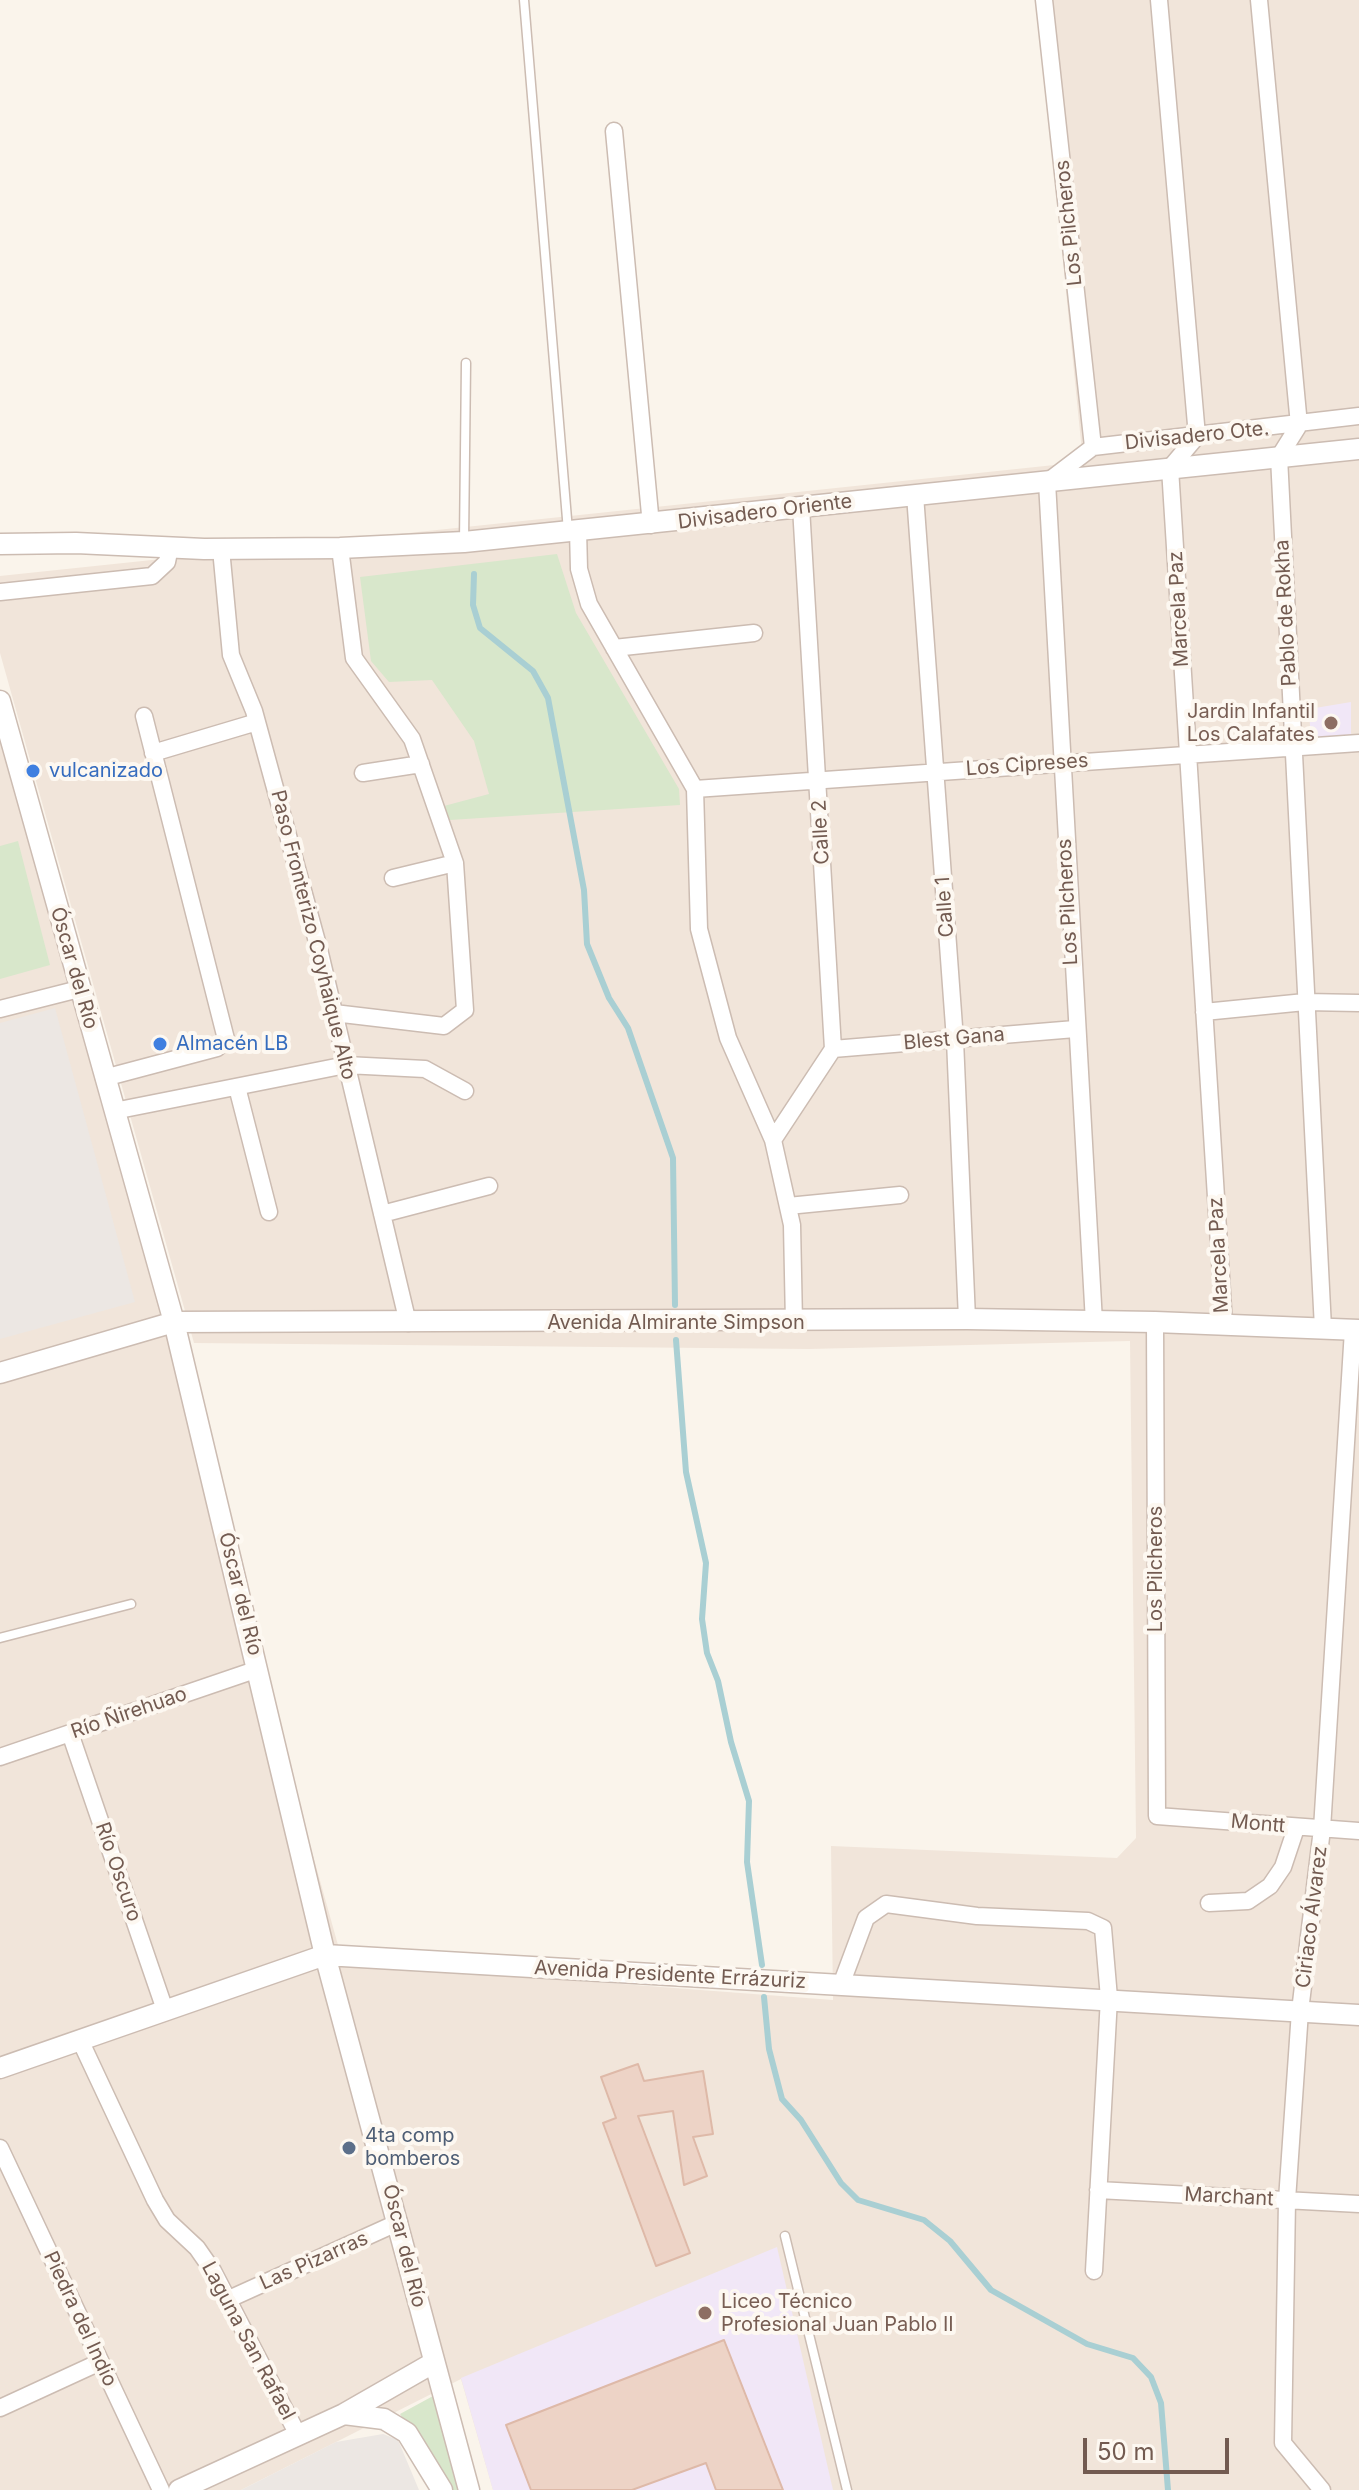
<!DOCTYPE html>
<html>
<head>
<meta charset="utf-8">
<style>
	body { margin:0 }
	#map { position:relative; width:1359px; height:2490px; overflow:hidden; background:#faf4eb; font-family:Inter,sans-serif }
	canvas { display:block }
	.scale { position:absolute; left:1083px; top:2438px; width:146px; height:36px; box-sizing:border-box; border:4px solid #735b51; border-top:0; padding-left:10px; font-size:24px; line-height:28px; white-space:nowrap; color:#735b51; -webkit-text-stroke:6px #fdf8f1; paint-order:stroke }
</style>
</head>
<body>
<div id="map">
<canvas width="1359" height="2490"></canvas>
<div class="scale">50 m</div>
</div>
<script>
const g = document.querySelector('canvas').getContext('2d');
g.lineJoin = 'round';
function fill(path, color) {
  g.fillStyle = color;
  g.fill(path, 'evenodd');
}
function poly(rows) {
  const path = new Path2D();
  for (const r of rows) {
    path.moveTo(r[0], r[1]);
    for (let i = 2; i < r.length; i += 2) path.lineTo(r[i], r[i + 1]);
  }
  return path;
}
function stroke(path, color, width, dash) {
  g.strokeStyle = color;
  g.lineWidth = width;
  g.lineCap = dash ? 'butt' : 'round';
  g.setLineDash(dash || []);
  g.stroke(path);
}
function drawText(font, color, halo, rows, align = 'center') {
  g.font = font + ' Inter,sans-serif';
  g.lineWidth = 8;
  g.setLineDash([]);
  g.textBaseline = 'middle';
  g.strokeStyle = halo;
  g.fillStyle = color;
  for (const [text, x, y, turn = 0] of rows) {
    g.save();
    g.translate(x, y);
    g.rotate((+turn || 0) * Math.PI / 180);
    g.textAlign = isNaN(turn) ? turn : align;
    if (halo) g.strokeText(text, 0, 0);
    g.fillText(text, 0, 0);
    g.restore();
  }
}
const residential = poly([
	[1037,0,1359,0,1359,2490,493,2490,461,2379,241,2490,0,2490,0,733,343,1963,833,2000,831,1846,1117,1858,1136,1838,1130,1341,809,1349,194,1343,0,653,0,576,1083,462]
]);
const industrial = poly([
	[55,1008,135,1302,0,1339,0,1023],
	[383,2434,398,2440,419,2490,241,2490,336,2442]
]);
const education = poly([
	[1351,702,1351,738,1311,743,1309,709],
	[777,2247,833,2490,493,2490,461,2378]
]);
const green = poly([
	[557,554,576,613,679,789,680,805,450,820,444,806,489,794,474,741,432,680,389,682,371,661,360,577],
	[18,841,50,965,0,979,0,846],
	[433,2396,461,2490,453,2490,400,2414]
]);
const stream = poly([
	[474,574,473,605,480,628,533,671,548,698,584,890,587,944,609,998,628,1028,673,1158,675,1305],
	[676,1340,686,1472,706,1563,702,1619,707,1653,718,1681,731,1742,749,1801,747,1862,762,1965],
	[764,1997,769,2049,782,2099,801,2120,841,2183,858,2200,924,2220,950,2241,991,2290,1087,2344,1133,2358,1151,2377,1161,2403,1168,2490]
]);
const building = poly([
	[638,2064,644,2081,703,2071,713,2134,693,2137,707,2176,684,2185,673,2111,638,2116,690,2253,656,2266,603,2123,616,2118,601,2077,638,2064],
	[724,2340,783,2490,716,2490,706,2463,632,2490,531,2490,506,2425,724,2340]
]);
const service = poly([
	[524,0,568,531],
	[464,542,466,363],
	[0,1638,131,1604],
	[785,2236,847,2490]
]);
const minor = poly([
	[1044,0,1093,447],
	[1159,0,1197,436,1170,468,1224,1324],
	[1259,0,1299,425,1279,457,1323,1328],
	[614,131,651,525],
	[915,495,955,1040,967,1319],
	[578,530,579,569,589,604,695,789,699,929,728,1038,773,1140,792,1225,794,1323],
	[221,549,231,655,254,711,319,949,408,1323],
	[0,592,152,576,167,562,170,547],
	[614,648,754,633],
	[153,753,257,722],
	[363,773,421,764],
	[695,789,1359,743],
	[393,878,455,863],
	[0,1009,79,989],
	[1204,1012,1305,1002,1359,1003],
	[334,1013,444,1026,465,1010,455,863,412,739,354,658,340,548],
	[833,1049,1075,1029],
	[104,1078,217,1048,226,1039,144,716],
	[237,1087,269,1212],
	[114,1111,346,1065,425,1069,465,1091],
	[773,1140,833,1049,801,507],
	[788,1206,900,1195],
	[382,1214,489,1186],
	[1094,1322,1047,482,1093,447,1359,416],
	[1155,1322,1157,1816,1359,1831],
	[70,1733,165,2010],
	[0,1757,258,1669],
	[1209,1903,1248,1901,1270,1886,1283,1867,1296,1828],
	[841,1985,866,1918,886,1904,977,1916,1088,1921,1103,1928,1109,1998,1094,2271],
	[80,2040,155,2200,167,2220,197,2248,213,2271,298,2435],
	[0,2148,161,2490],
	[1098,2190,1359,2204],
	[229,2299,399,2222],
	[0,2408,100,2362],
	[1322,2490,1283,2443,1287,2200,1300,2011,1322,1829,1353,1330]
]);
const tertiary = poly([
	[0,544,76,543,204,549,340,548,464,542,1359,449],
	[0,701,174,1322,325,1955,469,2490],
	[0,1373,174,1322,967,1319,1155,1322,1359,1330],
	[0,2068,325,1955,1359,2015],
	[344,2414,384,2419,407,2433,442,2490],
	[179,2490,344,2414,433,2363]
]);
const markers = [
	[1331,723,8,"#8d6e63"],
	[33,771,8,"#3f7fe0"],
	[160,1044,8,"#3f7fe0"],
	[349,2148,8,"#5c6f8a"],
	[705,2313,8,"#8d6e63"]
];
const streetNames = [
	["Los Pilcheros",1069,223,-96],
	["Divisadero Ote.",1197,436,-6],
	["Divisadero Oriente",765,512,-7],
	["Marcela Paz",1179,609,-93],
	["Pablo de Rokha",1286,613,-93],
	["Los Cipreses",1027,765,-4],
	["Calle 2",821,832,-93],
	["Los Pilcheros",1068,902,-93],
	["Calle 1",945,907,-94],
	["Paso Fronterizo Coyhaique Alto",313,935,76],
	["Óscar del Río",74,968,74],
	["Blest Gana",954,1039,-5],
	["Marcela Paz",1219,1255,-93],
	["Avenida Almirante Simpson",676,1323],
	["Los Pilcheros",1156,1569,-90],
	["Óscar del Río",240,1594,76],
	["Río Ñirehuao",129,1713,-19],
	["Montt",1258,1824,5],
	["Río Oscuro",118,1872,71],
	["Ciriaco Álvarez",1312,1917,-83],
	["Avenida Presidente Errázuriz",670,1975,3],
	["Marchant",1229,2197,3],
	["Óscar del Río",404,2246,76],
	["Las Pizarras",314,2261,-24],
	["Piedra del Indio",80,2319,65],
	["Laguna San Rafael",248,2341,62]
];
const educationNames = [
	["Jardin Infantil",1315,712],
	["Los Calafates",1315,735],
	["Liceo Técnico",721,2302,"left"],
	["Profesional Juan Pablo II",721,2325,"left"]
];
const shopNames = [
	["vulcanizado",49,771],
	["Almacén LB",176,1044]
];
const serviceNames = [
	["4ta comp",365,2136],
	["bomberos",365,2159]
];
fill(residential, '#f1e5da');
fill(industrial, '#ece7e3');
fill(education, '#f1e7f7');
fill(green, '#d8e7cb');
stroke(stream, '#a9cfd3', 6);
fill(building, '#edd3c6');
stroke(building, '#deb9a8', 2);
stroke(service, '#ccbcb2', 11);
stroke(minor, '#ccbcb2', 19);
stroke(tertiary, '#ccbcb2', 23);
stroke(service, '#fff', 8);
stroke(minor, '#fff', 16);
stroke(tertiary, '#fff', 20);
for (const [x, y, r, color] of markers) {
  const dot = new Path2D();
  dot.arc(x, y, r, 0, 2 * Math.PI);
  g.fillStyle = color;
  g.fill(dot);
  stroke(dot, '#fdf8f1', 3);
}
drawText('20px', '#735b51', '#fdf8f1', streetNames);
drawText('20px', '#785e54', '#fdf8f1', educationNames, 'right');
drawText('20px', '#366cbe', '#fdf8f1', shopNames, 'left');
drawText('20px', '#4e5e75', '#fdf8f1', serviceNames, 'left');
</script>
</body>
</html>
